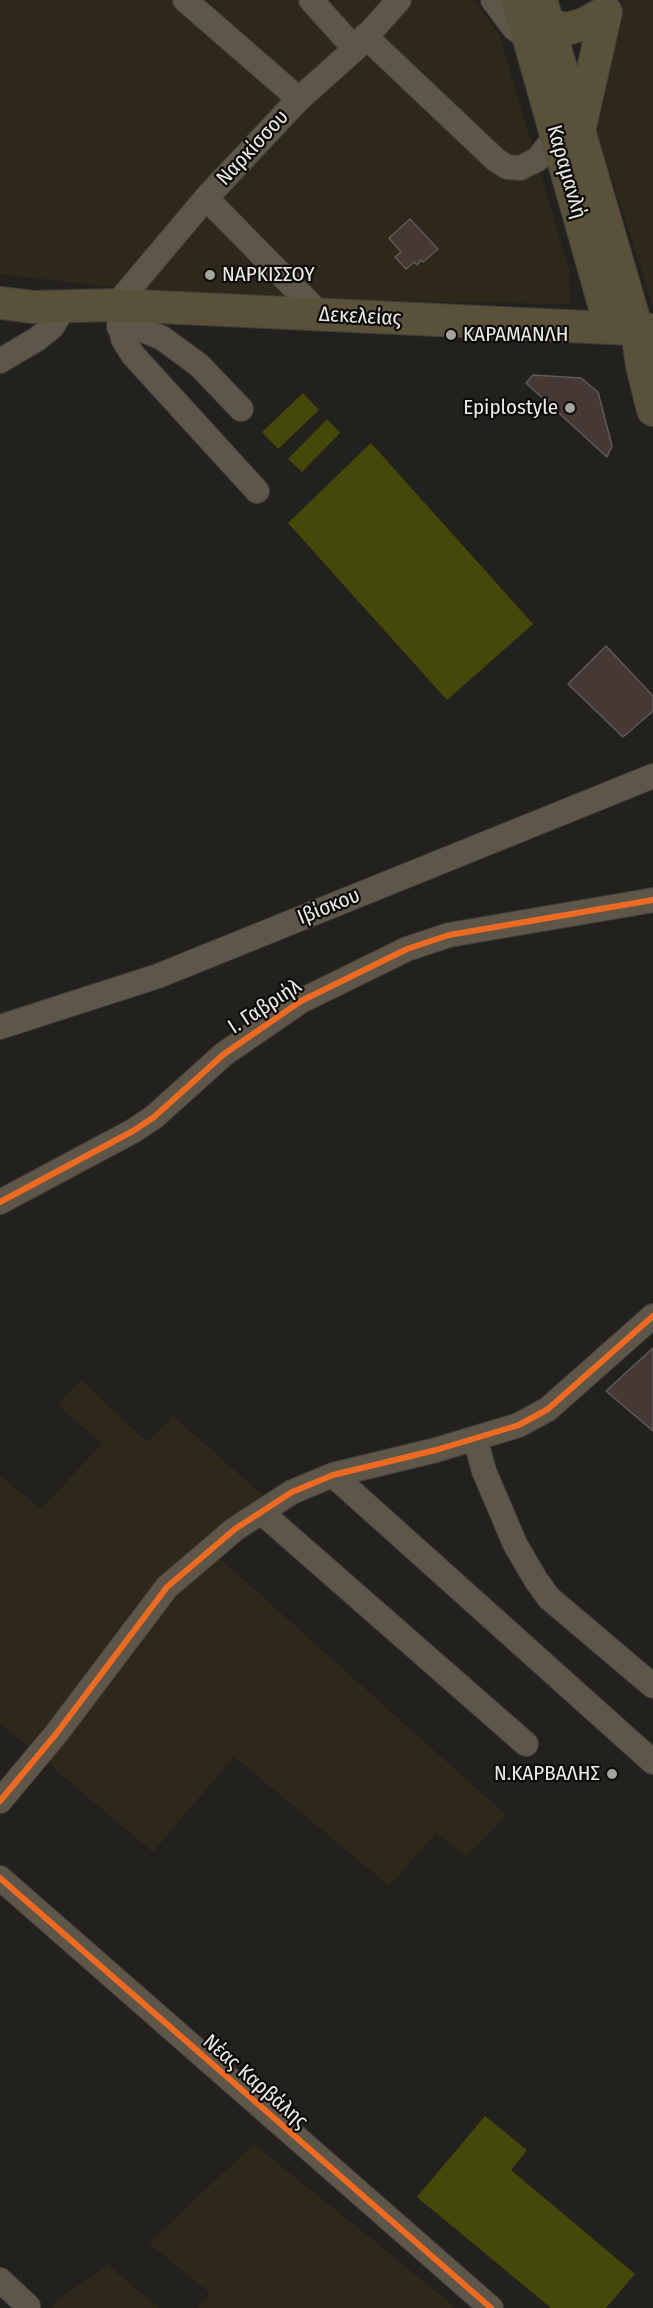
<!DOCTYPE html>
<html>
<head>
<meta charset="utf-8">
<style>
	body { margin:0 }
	canvas { display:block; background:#23211e }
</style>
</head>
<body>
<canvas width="653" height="2308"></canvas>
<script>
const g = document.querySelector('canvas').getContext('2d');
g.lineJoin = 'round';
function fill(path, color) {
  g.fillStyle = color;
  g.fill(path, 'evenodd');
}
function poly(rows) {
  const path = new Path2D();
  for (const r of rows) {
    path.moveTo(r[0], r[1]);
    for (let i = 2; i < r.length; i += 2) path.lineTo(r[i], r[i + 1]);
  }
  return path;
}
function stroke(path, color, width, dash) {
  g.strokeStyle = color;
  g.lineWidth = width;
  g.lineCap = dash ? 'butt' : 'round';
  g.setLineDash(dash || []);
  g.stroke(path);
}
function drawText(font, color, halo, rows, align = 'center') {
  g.font = font + ' "Fira Sans Condensed",sans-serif';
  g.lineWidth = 4.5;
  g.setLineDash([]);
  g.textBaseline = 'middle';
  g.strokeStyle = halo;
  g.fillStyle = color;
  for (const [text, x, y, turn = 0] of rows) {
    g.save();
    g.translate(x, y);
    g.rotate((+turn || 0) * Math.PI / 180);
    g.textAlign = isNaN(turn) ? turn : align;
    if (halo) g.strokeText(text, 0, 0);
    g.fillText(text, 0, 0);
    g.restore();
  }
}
const industrial = poly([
	[0,0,474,0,499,35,569,269,570,304,206,298,0,274],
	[622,0,653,0,653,306,595,127],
	[81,1380,147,1442,173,1416,277,1508,218,1557,506,1815,467,1856,436,1833,389,1886,234,1756,153,1852,0,1723,0,1476,41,1509,102,1444,58,1405],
	[254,2144,454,2306,452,2308,198,2308,210,2293,149,2243],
	[108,2265,159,2308,52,2308,62,2296]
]);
const green = poly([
	[303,393,319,410,278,449,262,432],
	[327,419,340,433,302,472,288,459],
	[371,443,533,624,447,700,288,523],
	[485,2116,527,2150,511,2170,635,2274,606,2308,551,2308,417,2197]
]);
const building = poly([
	[410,219,438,249,423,262,421,260,417,265,414,262,406,269,395,257,401,252,389,238,410,219],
	[533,375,581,378,598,392,612,446,607,457,526,383,533,375],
	[606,646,653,696,653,711,623,737,568,684,606,646],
	[653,1348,653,1431,606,1391,653,1348]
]);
const minor = poly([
	[185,0,299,99],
	[311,0,355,49],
	[493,0,514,28,529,39],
	[365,36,496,160,507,167,520,168,538,159,556,135],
	[206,198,321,315],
	[119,327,143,330,162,338,199,365,241,409],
	[0,361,37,339,52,327,66,304],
	[257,491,133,355,123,339,116,305,206,198,299,99,355,49,399,0],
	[0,1027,158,976,653,776],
	[0,1202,133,1131,154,1117,224,1054,301,1001,407,949,449,935,653,900],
	[475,1438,484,1471,515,1544,536,1580,549,1598,653,1686],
	[333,1475,653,1762],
	[261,1512,526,1744],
	[0,1801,56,1734,167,1587,235,1529,292,1492,333,1475,436,1450,519,1425,548,1409,653,1316],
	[0,1878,491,2308],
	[0,2280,28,2306]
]);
const major = poly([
	[518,0,605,308,637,329],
	[541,0,637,329,642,366,653,410],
	[549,25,567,29,584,24,606,12],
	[580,127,606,12],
	[0,303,33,307,116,305,653,330]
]);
const cycleway = poly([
	[0,1202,133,1131,154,1117,224,1054,301,1001,407,949,449,935,653,900],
	[0,1801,56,1734,167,1587,235,1529,292,1492,333,1475,436,1450,519,1425,548,1409,653,1316],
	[0,1878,491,2308]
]);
const markers = [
	[210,275,6,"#a6a4a0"],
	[451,335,6,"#a6a4a0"],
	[570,408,6,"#a6a4a0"],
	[612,1774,6,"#a6a4a0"]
];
const streetNames = [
	["Ναρκίσσου",253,148,-47],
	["Καραμανλή",566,172,74],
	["Δεκελείας",360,317,3],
	["Ιβίσκου",329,907,-22],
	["Ι. Γαβριήλ",265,1007,-33],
	["Νέας Καρβάλης",255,2082,41]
];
const poiNames = [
	["ΝΑΡΚΙΣΣΟΥ",222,275],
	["ΚΑΡΑΜΑΝΛΗ",463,335],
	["Epiplostyle",558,408,"right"],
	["Ν.ΚΑΡΒΑΛΗΣ",600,1774,"right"]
];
fill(industrial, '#2d2819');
fill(green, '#434909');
fill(building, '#463935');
stroke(building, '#5d5b59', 1.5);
stroke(minor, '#3e3d3b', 26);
stroke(major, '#3e3d3b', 34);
stroke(minor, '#5d5649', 24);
stroke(major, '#595139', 32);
stroke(cycleway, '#ed6a23', 6);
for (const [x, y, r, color] of markers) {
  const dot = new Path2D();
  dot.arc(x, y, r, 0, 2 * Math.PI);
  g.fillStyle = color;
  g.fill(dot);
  stroke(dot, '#0d0c09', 2);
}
drawText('21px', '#eceae6', '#0d0c09', streetNames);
drawText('21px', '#eceae6', '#0d0c09', poiNames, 'left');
</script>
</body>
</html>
